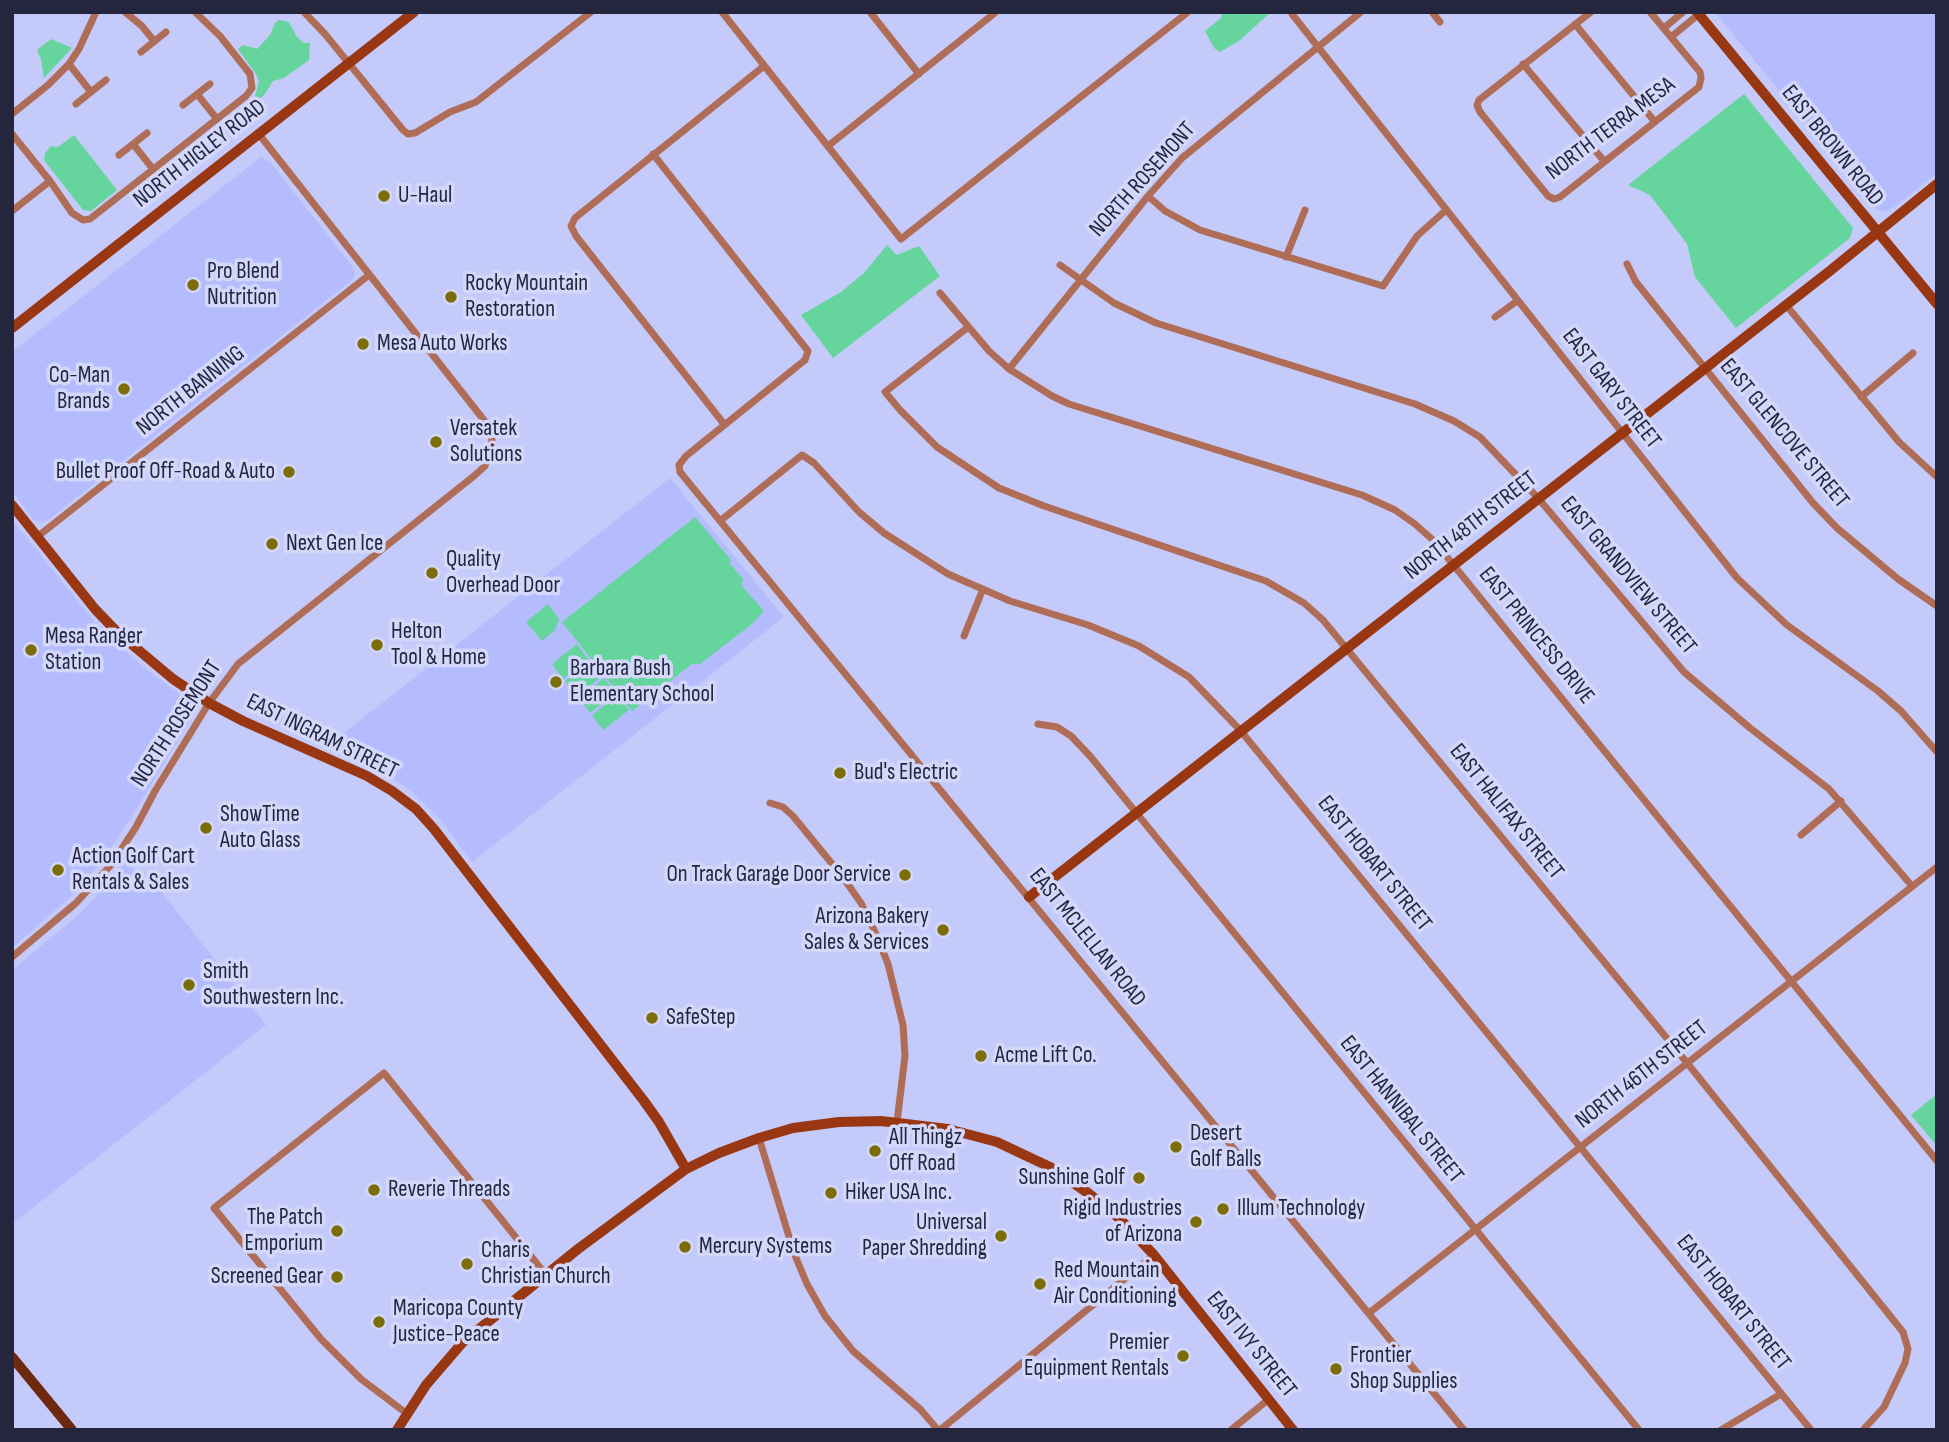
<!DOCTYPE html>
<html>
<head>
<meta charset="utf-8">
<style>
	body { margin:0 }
	#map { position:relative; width:1949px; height:1442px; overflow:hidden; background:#c4caf9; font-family:"Sofia Sans Condensed",sans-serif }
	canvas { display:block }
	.frame { position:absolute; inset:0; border:14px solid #24263d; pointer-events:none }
</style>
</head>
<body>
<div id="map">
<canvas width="1949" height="1442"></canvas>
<div class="frame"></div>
</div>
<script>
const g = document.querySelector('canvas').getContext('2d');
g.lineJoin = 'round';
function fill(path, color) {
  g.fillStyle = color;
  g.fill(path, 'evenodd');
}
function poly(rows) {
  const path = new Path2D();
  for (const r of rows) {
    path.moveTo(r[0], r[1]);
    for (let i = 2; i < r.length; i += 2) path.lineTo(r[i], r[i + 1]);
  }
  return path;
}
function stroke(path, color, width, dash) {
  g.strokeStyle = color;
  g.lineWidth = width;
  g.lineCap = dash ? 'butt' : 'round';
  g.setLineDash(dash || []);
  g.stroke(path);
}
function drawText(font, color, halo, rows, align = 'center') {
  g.font = font + ' "Sofia Sans Condensed",sans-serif';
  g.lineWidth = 7;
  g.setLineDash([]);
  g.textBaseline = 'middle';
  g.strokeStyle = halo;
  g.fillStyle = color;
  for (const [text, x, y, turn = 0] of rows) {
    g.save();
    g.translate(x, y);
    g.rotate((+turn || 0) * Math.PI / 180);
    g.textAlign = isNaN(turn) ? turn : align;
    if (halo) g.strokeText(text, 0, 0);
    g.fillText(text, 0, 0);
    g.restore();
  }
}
const built = poly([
	[1715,12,1937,12,1937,173,1893,208,1885,212,1875,208],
	[261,157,270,162,354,269,355,274,352,280,47,521,43,522,34,520,12,491,12,352],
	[670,478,784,617,472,862,439,818,410,790,379,769,327,746],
	[12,520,98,626,143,667,188,701,194,711,192,718,132,816,102,862,70,897,12,948],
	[123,862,156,885,266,1025,12,1224,12,970,76,917,93,900]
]);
const green = poly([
	[1222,12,1271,12,1239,41,1220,52,1214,48,1205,31,1221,18],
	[279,20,289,22,297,37,304,43,310,43,309,60,284,78,273,81,264,95,257,101,255,96,259,82,256,74,238,49,243,45,257,49,270,35,275,23],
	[51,39,72,48,44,78,41,59,37,50],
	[1744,94,1853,228,1850,238,1736,328,1695,277,1687,244,1650,195,1628,185],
	[74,135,117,190,91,211,83,210,44,160,45,153,51,146,58,147],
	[887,245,897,255,919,246,940,276,833,358,801,315,841,292,864,273],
	[695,517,731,560,730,564,743,579,742,586,764,611,752,624,700,664,692,664,632,711,562,622],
	[548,604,559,619,555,630,542,641,526,622],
	[577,644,588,659,563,679,552,664],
	[591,661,602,676,577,696,565,681],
	[604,678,615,693,590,713,579,698],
	[617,695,629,710,603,730,592,715],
	[1937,1094,1937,1146,1911,1115]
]);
const street = poly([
	[125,12,142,26,154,41],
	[304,12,325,34,403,130,408,134,415,133,450,112,476,102,591,12],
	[722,12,901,239,1188,12],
	[870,12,919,74],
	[1432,12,1440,22],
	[1591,12,1479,100,1477,105,1480,112,1548,196,1554,199,1560,197,1699,87,1701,78,1700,72,1650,12],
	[1292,14,1737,578,1787,625,1878,691,1901,711,1937,752],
	[1575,24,1655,122],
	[1664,28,1683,12],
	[1671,37,1699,14],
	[141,52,166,32],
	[69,64,91,92],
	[1523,64,1604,161],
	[197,94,217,119],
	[76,104,106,80],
	[183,105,210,84],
	[12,114,48,85,69,64,79,49,96,12],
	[12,134,50,181,72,213,83,220,90,219,246,96,252,88,250,74,220,36,195,12],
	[133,144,153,169],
	[828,146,996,12],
	[653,154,808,351,805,360,686,456,679,465,680,472,1464,1430],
	[119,155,147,133],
	[1148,196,1165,211,1200,230,1383,286,1417,236,1446,210],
	[12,211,50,181],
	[1286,257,1305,210],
	[1627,264,1636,282,1813,503,1837,528,1898,579,1937,606],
	[1060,265,1114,303,1156,323,1415,404,1454,421,1480,437,1538,498,1684,672,1750,728,1829,789,1912,886],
	[940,293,989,351,1009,369,1052,396,1069,404,1362,495,1395,510,1415,524,1434,541,1937,1161],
	[1786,305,1899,442,1937,477],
	[1495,317,1517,301],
	[967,328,885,392,900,410,937,447,999,488,1044,506,1266,581,1304,603,1323,620,1688,1064,1903,1332,1908,1349,1905,1363,1884,1407,1863,1430],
	[1009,369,1148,196,1182,158,1361,12],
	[1861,397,1913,353],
	[724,424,576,236,571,226,575,218,764,66],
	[720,521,802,455,814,463,859,512,884,533,948,574,1010,601,1088,625,1139,646,1189,677,1240,730,1811,1430],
	[37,537,369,275],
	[964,636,983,589],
	[1038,724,1057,727,1071,736,1090,756,1639,1430],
	[770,803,783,807,793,816,842,876,861,903,876,934,888,964,903,1025,905,1056,897,1122],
	[1801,835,1841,801],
	[12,957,76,903,111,865,136,827,155,791,209,703,238,664,474,476,485,466,491,451,492,439,487,424,258,133],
	[759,1138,794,1253,807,1284,825,1316,853,1351,920,1409,938,1430],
	[1369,1313,1937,867],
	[406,1413,361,1379,321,1339,214,1208,384,1073,546,1275],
	[940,1430,1154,1255],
	[1231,1430,1269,1399],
	[1721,1430,1781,1394]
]);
const secondary = poly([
	[1697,12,1937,304],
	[12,328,414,12],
	[12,505,95,609,117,632,173,679,209,703,243,721,367,776,392,791,416,809,434,829,644,1101,659,1122,686,1169],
	[1029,897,1831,270,1937,184],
	[397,1430,426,1385,463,1342,578,1249,686,1169,719,1153,759,1138,793,1128,839,1122,881,1121,948,1129,997,1142,1050,1167,1088,1193,1119,1218,1154,1255,1293,1430]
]);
const primary = poly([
	[12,1357,72,1430]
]);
const markers = [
	[384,196,7,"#7c6d08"],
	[193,285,7,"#7c6d08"],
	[451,297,7,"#7c6d08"],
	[363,344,7,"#7c6d08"],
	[124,389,7,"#7c6d08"],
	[436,442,7,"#7c6d08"],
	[289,472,7,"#7c6d08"],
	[272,544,7,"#7c6d08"],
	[432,573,7,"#7c6d08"],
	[377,645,7,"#7c6d08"],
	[31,650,7,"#7c6d08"],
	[556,682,7,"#7c6d08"],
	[840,773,7,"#7c6d08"],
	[206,828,7,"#7c6d08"],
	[58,870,7,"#7c6d08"],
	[905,875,7,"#7c6d08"],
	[943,930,7,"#7c6d08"],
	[189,985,7,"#7c6d08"],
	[652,1018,7,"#7c6d08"],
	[981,1056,7,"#7c6d08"],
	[1176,1147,7,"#7c6d08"],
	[875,1151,7,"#7c6d08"],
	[1139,1178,7,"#7c6d08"],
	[374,1190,7,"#7c6d08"],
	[831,1193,7,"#7c6d08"],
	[1223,1209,7,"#7c6d08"],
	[1196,1222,7,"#7c6d08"],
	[337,1231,7,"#7c6d08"],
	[1001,1236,7,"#7c6d08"],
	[685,1247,7,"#7c6d08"],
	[467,1264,7,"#7c6d08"],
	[337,1277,7,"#7c6d08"],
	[1040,1284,7,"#7c6d08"],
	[379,1322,7,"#7c6d08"],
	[1183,1356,7,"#7c6d08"],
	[1336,1369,7,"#7c6d08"]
];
const streetNames = [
	["NORTH TERRA MESA",1611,129,-37],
	["EAST BROWN ROAD",1832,146,51],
	["NORTH HIGLEY ROAD",200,154,-38],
	["NORTH ROSEMONT",1143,180,-48],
	["EAST GARY STREET",1611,389,52],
	["NORTH BANNING",191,391,-38],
	["EAST GLENCOVE STREET",1784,434,50],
	["NORTH 48TH STREET",1471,526,-38],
	["EAST GRANDVIEW STREET",1628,576,50],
	["EAST PRINCESS DRIVE",1536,636,51],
	["NORTH ROSEMONT",177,724,-57],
	["EAST INGRAM STREET",322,737,26],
	["EAST HALIFAX STREET",1506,812,51],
	["EAST HOBART STREET",1374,864,51],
	["EAST MCLELLAN ROAD",1087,938,51],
	["NORTH 46TH STREET",1642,1075,-38],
	["EAST HANNIBAL STREET",1401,1110,51],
	["EAST HOBART STREET",1733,1303,51],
	["EAST IVY STREET",1251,1345,51]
];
const poiNames = [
	["U-Haul",398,196],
	["Pro Blend",207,272],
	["Nutrition",207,298],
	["Rocky Mountain",465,284],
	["Restoration",465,310],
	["Mesa Auto Works",377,344],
	["Co-Man",110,376,"right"],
	["Brands",110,402,"right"],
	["Versatek",450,429],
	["Solutions",450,455],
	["Bullet Proof Off-Road & Auto",275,472,"right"],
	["Next Gen Ice",286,544],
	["Quality",446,560],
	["Overhead Door",446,586],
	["Helton",391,632],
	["Tool & Home",391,658],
	["Mesa Ranger",45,637],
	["Station",45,663],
	["Barbara Bush",570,669],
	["Elementary School",570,695],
	["Bud's Electric",854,773],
	["ShowTime",220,815],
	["Auto Glass",220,841],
	["Action Golf Cart",72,857],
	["Rentals & Sales",72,883],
	["On Track Garage Door Service",891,875,"right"],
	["Arizona Bakery",929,917,"right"],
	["Sales & Services",929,943,"right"],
	["Smith",203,972],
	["Southwestern Inc.",203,998],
	["SafeStep",666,1018],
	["Acme Lift Co.",995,1056],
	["Desert",1190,1134],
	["Golf Balls",1190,1160],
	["All Thingz",889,1138],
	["Off Road",889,1164],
	["Sunshine Golf",1125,1178,"right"],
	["Reverie Threads",388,1190],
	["Hiker USA Inc.",845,1193],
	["Rigid Industries",1182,1209,"right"],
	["of Arizona",1182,1235,"right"],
	["Illum Technology",1237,1209],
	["The Patch",323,1218,"right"],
	["Emporium",323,1244,"right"],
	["Universal",987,1223,"right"],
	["Paper Shredding",987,1249,"right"],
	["Mercury Systems",699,1247],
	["Charis",481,1251],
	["Christian Church",481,1277],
	["Red Mountain",1054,1271],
	["Air Conditioning",1054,1297],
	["Screened Gear",323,1277,"right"],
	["Maricopa County",393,1309],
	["Justice-Peace",393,1335],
	["Premier",1169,1343,"right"],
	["Equipment Rentals",1169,1369,"right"],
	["Frontier",1350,1356],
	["Shop Supplies",1350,1382]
];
fill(built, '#b5bcfd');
fill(green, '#66d59d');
stroke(street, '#af6c56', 7);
stroke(secondary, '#983711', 10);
stroke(primary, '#6d2910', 10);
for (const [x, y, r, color] of markers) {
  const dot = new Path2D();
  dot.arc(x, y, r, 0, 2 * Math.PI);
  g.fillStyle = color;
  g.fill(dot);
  stroke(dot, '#d3d8fb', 2.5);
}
drawText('23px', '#24263d', '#d3d8fb', streetNames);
drawText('23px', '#24263d', '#d3d8fb', poiNames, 'left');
</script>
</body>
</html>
